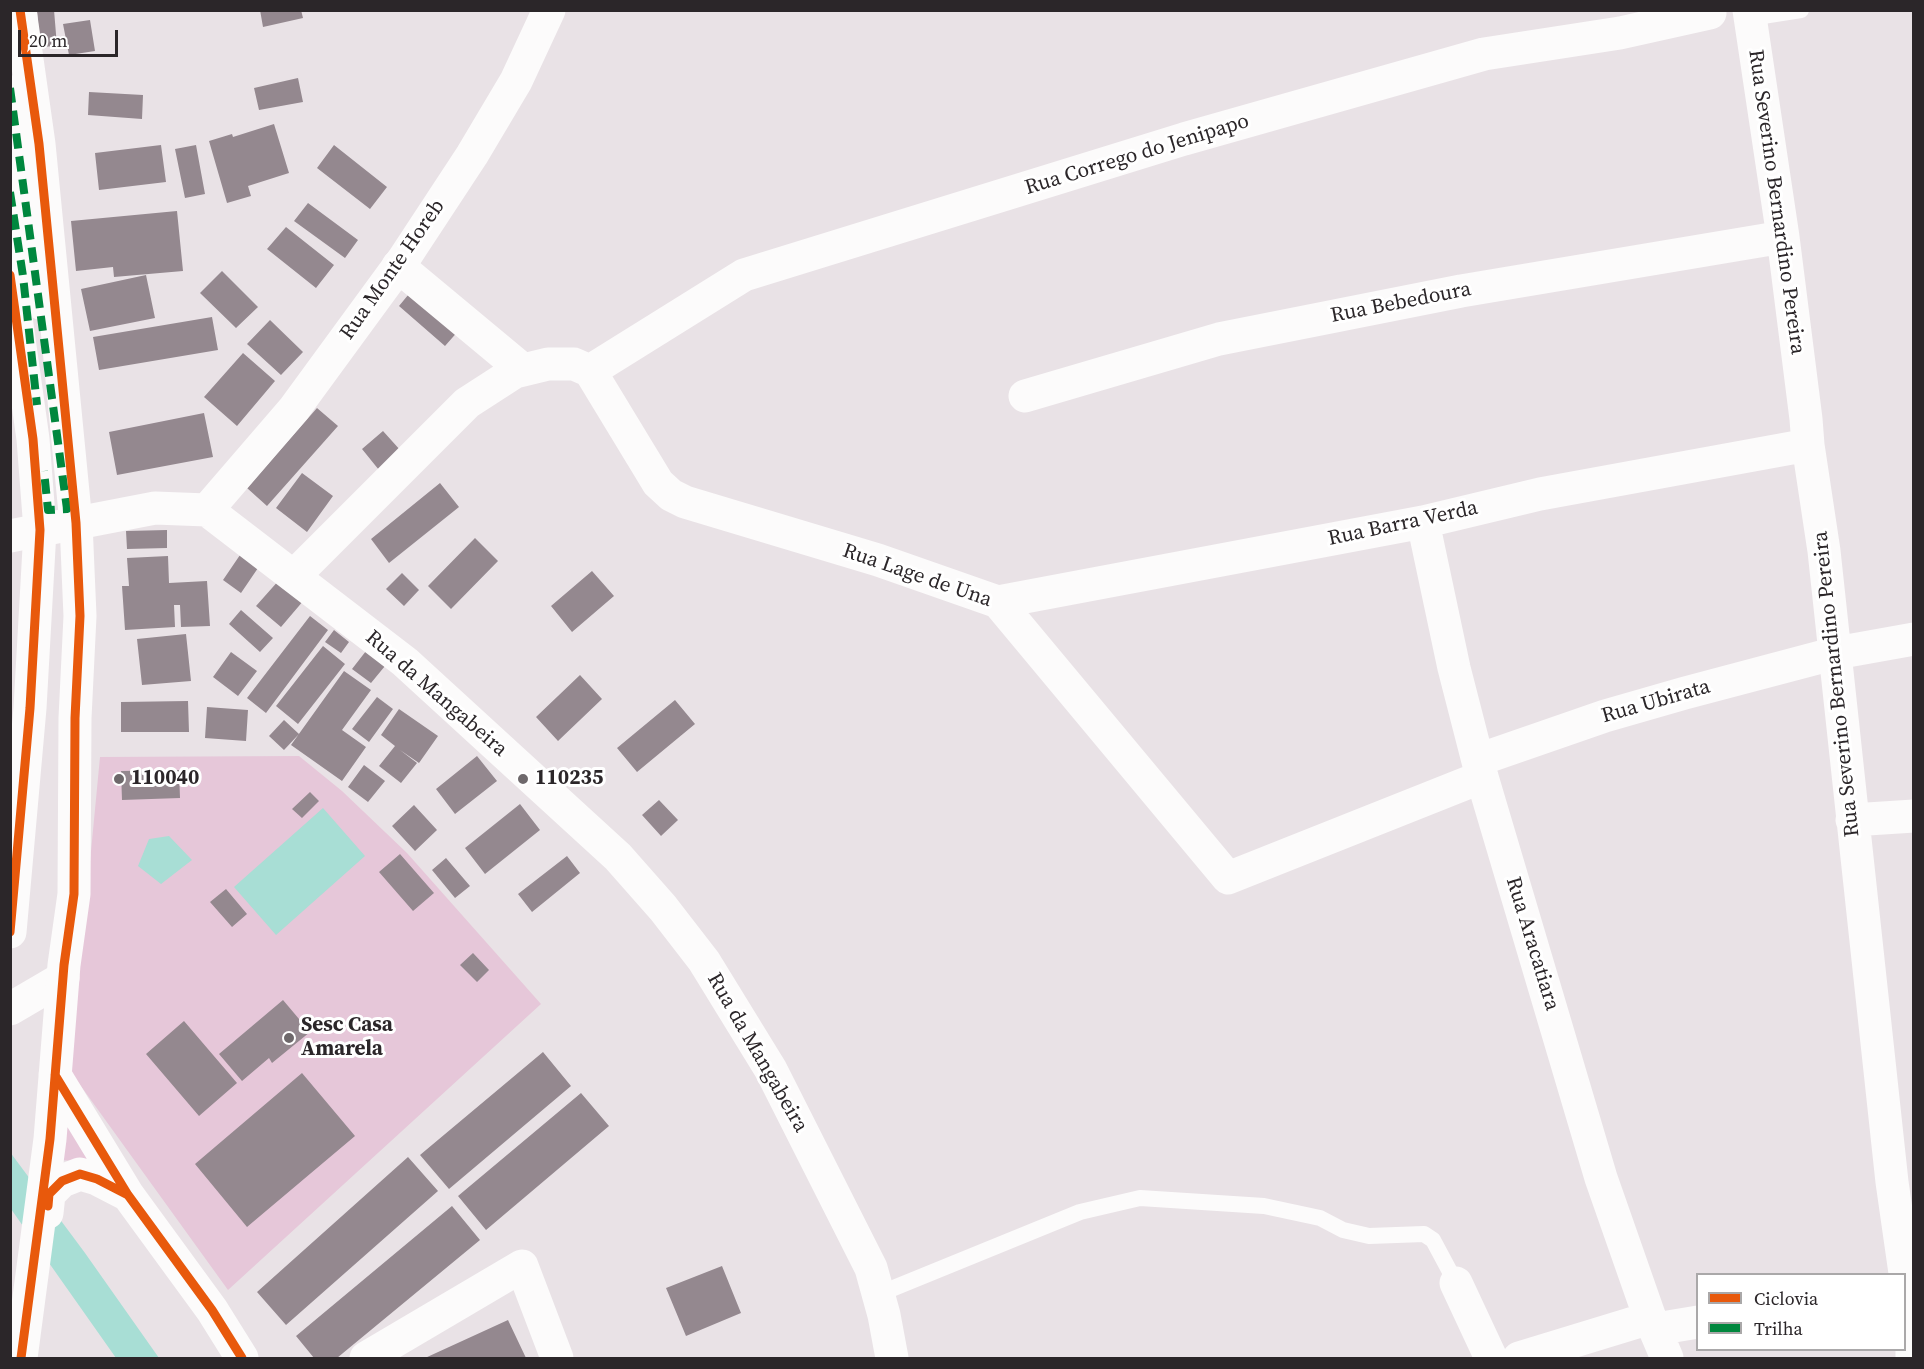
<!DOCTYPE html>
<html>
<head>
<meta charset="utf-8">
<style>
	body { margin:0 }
	#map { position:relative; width:1924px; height:1369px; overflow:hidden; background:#e9e2e6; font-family:"Source Serif 4",serif }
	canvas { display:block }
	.frame { position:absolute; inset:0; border:12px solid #2b2629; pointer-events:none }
	.legend { position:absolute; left:1696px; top:1273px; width:210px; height:78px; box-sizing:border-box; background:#fff; border:2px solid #aaa8a9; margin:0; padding:8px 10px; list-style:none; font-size:18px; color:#2b2629 }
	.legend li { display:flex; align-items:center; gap:12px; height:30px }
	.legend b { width:30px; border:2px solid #aaa8a9 }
	.scale { position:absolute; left:18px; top:30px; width:100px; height:27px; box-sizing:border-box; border:3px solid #2b2629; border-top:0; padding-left:8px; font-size:18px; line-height:21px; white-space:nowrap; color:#2b2629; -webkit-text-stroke:4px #fff; paint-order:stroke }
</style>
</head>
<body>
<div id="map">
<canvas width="1924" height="1369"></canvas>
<div class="frame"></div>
<ul class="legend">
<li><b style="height:8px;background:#e8590c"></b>Ciclovia</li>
<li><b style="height:8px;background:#00873e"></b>Trilha</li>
</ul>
<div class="scale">20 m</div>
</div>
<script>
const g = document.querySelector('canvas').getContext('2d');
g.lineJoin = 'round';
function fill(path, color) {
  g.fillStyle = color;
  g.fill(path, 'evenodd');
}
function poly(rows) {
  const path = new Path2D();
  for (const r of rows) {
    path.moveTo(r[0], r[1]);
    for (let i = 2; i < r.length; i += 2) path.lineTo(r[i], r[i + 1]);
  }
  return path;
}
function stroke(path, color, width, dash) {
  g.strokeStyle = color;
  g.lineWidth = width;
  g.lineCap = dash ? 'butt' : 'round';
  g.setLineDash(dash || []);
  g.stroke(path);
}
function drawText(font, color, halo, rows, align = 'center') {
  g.font = font + ' "Source Serif 4",serif';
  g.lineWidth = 6;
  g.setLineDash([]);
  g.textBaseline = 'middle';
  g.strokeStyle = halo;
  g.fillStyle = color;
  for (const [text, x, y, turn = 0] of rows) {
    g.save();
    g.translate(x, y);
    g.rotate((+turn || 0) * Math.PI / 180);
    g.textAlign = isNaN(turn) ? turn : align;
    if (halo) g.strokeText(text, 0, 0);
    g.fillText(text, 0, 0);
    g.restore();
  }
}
const green = poly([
	[299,756,342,791,407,853,541,1004,228,1290,70,1071,100,757],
	[65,1113,95,1162,58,1160]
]);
const water = poly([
	[323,808,365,856,276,935,234,887],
	[169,836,192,860,161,884,138,866,149,839],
	[10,1152,85,1253,159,1358,116,1358,11,1209]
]);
const building = poly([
	[37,10,54,10,57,46,40,47],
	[260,10,301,10,303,18,263,27],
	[90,20,95,51,69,55,63,24],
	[298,78,303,102,259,110,254,88],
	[89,92,143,95,142,119,88,115],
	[274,124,289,173,248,186,251,196,227,203,209,141,232,134,233,137],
	[161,145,166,182,99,190,95,153],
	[196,145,205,194,185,198,175,149],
	[334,145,387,187,370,209,317,168],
	[308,203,358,240,345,258,294,221],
	[177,211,183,271,114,277,113,267,76,271,71,221],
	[286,227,334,265,316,288,267,249],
	[222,271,258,307,236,328,200,293],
	[146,275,155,318,90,331,81,289],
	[413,289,460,329,445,346,399,306],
	[212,317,218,350,99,370,93,337],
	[270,320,303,352,281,375,247,344],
	[243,353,275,381,237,426,204,397],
	[317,408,338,426,267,506,247,488],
	[204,413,213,457,117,475,109,432],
	[383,431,401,451,379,470,362,449],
	[302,473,333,496,307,532,276,508],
	[440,483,459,507,389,563,371,539],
	[167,530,167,548,127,549,126,531],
	[475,538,498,561,451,609,428,586],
	[240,555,258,568,241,593,223,580],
	[168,556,169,583,207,581,210,626,181,627,180,605,174,605,175,627,125,630,122,586,129,586,127,558],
	[592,571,614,596,572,632,551,606],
	[402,573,419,590,404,606,386,589],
	[280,579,304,600,281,627,256,606],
	[241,610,273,638,260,652,229,624],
	[310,616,328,630,266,713,247,698],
	[334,630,349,642,341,653,325,642],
	[186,634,191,681,142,685,137,639],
	[323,646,345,664,298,724,276,706],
	[366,651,385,666,371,683,352,669],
	[231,652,257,671,238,696,213,677],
	[344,671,371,690,342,730,366,747,342,781,291,745],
	[580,675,602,699,558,741,536,717],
	[377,697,393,709,369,742,352,729],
	[675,700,695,724,637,772,617,748],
	[188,701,189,732,121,732,121,702],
	[207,707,248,710,246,741,205,738],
	[399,709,438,736,419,763,400,750,417,763,401,783,379,766,395,746,381,735],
	[284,720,299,734,284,750,269,736],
	[477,756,497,781,455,814,436,789],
	[364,765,385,781,368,802,348,787],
	[179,770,180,798,122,800,121,771],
	[310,792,319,801,302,818,292,809],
	[659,800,678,820,661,836,642,815],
	[520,804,540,830,485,874,465,848],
	[414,805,437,830,415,851,392,826],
	[400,854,434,893,413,911,379,872],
	[567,856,580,873,532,912,518,894],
	[446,858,470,886,455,898,432,870],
	[226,889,247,914,232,927,210,902],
	[473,953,489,970,477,982,460,965],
	[283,1000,310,1032,272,1063,269,1058,242,1081,219,1054],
	[184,1021,237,1083,199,1116,146,1054],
	[543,1052,571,1086,449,1189,420,1155],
	[302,1073,355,1136,247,1227,195,1164],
	[581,1093,609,1126,486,1230,458,1196],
	[408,1157,438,1191,286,1325,257,1292],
	[452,1206,480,1240,337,1358,314,1358,296,1336],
	[722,1266,741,1313,686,1336,666,1288],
	[508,1320,526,1358,425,1358]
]);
const service = poly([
	[1750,18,1801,10],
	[879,1294,1080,1212,1140,1198,1264,1206,1320,1218,1343,1230,1369,1236,1424,1234,1433,1240,1456,1283]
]);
const pedestrian = poly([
	[10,88,40,307],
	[10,192,25,298]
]);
const minor = poly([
	[1749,10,1783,237,1806,419,1808,445,1824,551,1892,1182,1907,1287,1912,1336,1912,1358],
	[398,266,523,370],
	[590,371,744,275,1184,139,1484,54,1620,33,1710,13],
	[590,371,658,483,671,495,685,502,878,560,998,602,1228,878,1482,777],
	[1025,396,1219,339,1461,291,1783,237],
	[1423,522,1454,668,1482,777,1601,1178,1650,1318,1667,1358],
	[294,576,467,403,515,372,548,364,574,364,590,371],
	[998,602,1423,522,1540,494,1808,445],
	[1478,760,1605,716,1685,693,1836,653,1914,639],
	[1852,820,1914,816],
	[1456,1283,1491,1358],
	[1656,1329,1698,1322],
	[366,1358,522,1266,557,1358],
	[1519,1358,1650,1318]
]);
const tertiary = poly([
	[207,510,294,409,403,260,472,155,516,81,549,10],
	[10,536,155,508,207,510,405,662,618,857,663,908,704,961,771,1070,871,1268,884,1315,892,1358],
	[10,1009,63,978]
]);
const primary = poly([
	[20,10,39,144,76,523,80,616,75,718,74,894,64,965,50,1139,21,1358],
	[10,275,33,439,40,530,30,708,10,932],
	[55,1075,128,1195,212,1310,242,1358],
	[47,1213,49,1194,62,1181,80,1174,97,1179,128,1195]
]);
const quiet = poly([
	[10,88,67,509,48,510,44,471],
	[10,192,23,276,37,405]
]);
const cycleway = poly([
	[20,10,39,144,76,523,80,616,75,718,74,894,64,965,50,1139,21,1358],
	[10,275,33,439,40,530,30,708,10,932],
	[55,1075,128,1195,212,1310,242,1358],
	[48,1206,49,1194,62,1181,80,1174,97,1179,128,1195]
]);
const markers = [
	[119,779,6,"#6e686b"],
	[523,779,6,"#6e686b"],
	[289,1038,6,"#6e686b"]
];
const streetNames = [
	["Rua Corrego do Jenipapo",1137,155,-17],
	["Rua Severino Bernardino Pereira",1776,202,82],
	["Rua Monte Horeb",393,270,-55],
	["Rua Bebedoura",1401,303,-11],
	["Rua Barra Verda",1403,524,-12],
	["Rua Lage de Una",917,576,19],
	["Rua Severino Bernardino Pereira",1837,684,-96],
	["Rua da Mangabeira",436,694,41],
	["Rua Ubirata",1656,702,-16],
	["Rua Aracatiara",1532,944,73],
	["Rua da Mangabeira",757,1053,60]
];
const poiNames = [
	["110040",131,779],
	["110235",535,779],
	["Sesc Casa",301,1026],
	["Amarela",301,1050]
];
fill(green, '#e6c7d9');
fill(water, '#a8ded5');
fill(building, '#94888f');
stroke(service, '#fcfbfb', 16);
stroke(pedestrian, '#fcfbfb', 26);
stroke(minor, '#fcfbfb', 33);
stroke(tertiary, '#fcfbfb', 33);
stroke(primary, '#fcfbfb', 33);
stroke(quiet, '#00873e', 8, [15, 8]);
stroke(cycleway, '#e8590c', 9);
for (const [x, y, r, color] of markers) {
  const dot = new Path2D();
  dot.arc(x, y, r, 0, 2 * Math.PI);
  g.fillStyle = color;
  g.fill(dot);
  stroke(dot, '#fff', 2);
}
drawText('21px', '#2b2629', '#fff', streetNames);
drawText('bold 21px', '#2b2629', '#fff', poiNames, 'left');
</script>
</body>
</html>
